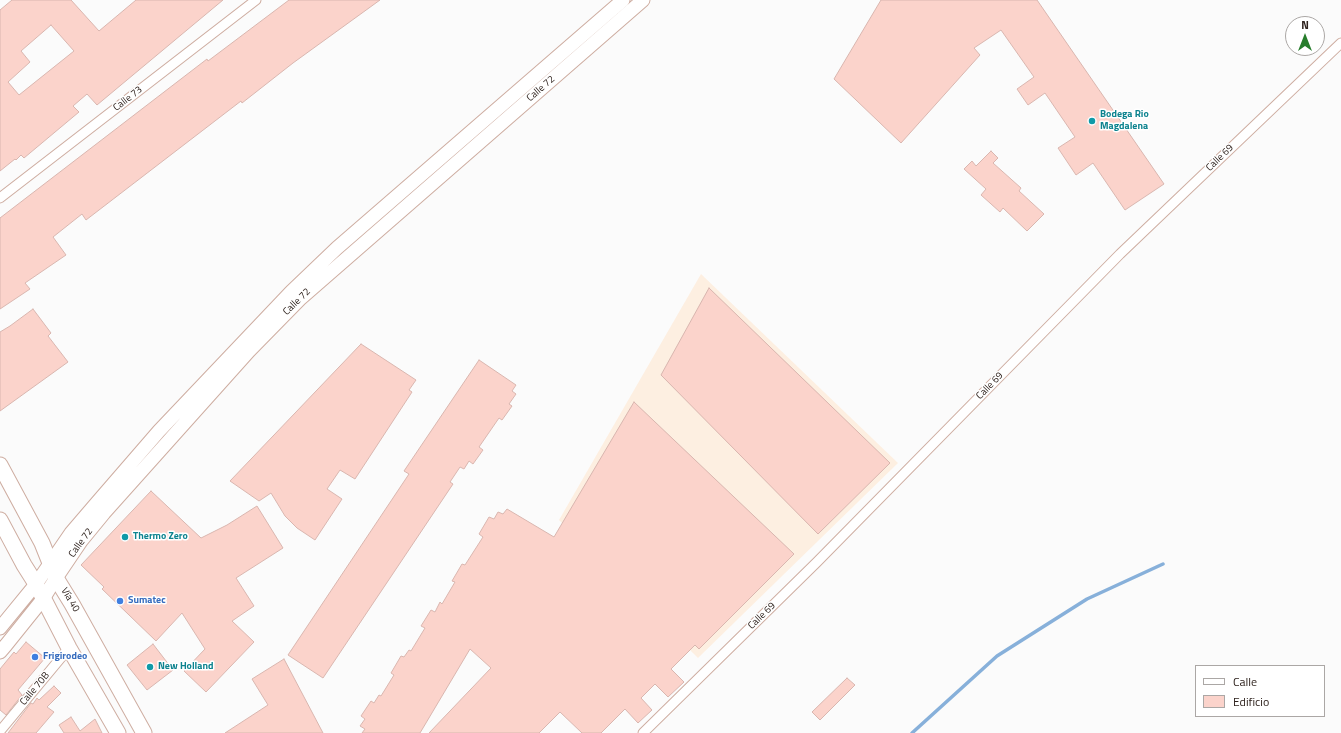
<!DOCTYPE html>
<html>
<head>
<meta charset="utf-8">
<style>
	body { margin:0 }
	#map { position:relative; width:1341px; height:733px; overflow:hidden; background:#fbfbfb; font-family:"Titillium Web",sans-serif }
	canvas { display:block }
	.legend { position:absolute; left:1195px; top:665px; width:130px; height:52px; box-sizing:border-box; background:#fff; border:1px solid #aba7a5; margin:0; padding:5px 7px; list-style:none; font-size:12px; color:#2e221d }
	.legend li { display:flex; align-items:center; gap:8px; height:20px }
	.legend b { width:20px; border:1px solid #aba7a5 }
	.north { position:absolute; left:1285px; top:16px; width:40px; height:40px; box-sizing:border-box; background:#fff; border:1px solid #aba7a5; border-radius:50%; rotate:0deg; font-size:11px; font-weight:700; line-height:16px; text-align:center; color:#2e221d }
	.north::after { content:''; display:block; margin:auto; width:14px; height:18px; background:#267d2b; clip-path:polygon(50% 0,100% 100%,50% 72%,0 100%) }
</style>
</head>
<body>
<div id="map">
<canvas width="1341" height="733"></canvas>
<ul class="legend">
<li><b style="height:5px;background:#fff"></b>Calle</li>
<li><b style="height:11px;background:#fbd3cb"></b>Edificio</li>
</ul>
<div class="north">N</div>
</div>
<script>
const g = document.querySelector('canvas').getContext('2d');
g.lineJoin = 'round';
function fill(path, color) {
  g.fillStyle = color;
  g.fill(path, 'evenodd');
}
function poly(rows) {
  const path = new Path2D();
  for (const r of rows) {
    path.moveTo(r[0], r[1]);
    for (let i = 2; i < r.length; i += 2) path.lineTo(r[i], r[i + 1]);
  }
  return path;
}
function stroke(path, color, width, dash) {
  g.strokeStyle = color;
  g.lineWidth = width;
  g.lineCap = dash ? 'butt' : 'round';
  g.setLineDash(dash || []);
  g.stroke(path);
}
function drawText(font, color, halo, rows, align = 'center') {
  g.font = font + ' "Titillium Web",sans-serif';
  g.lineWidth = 3;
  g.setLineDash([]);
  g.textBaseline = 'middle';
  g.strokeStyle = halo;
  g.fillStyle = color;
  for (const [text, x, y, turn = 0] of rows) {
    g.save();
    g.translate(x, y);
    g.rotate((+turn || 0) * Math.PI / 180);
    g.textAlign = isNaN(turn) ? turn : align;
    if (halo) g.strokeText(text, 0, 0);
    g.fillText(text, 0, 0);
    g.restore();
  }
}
const industrial = poly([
	[701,274,898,463,698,658,559,520]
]);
const stream = poly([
	[912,733,997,656,1087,599,1163,564]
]);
const building = poly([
	[12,0,71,0,99,31,136,0,223,0,97,105,87,94,73,106,79,112,24,158,21,155,16,160,15,159,0,171,0,10,12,0],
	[51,25,74,51,19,95,8,82,30,62,21,51,51,25],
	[289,0,380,0,293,63,242,103,241,101,86,220,82,214,53,237,66,255,25,283,30,289,0,309,0,218,207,59,208,61,289,0],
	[881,0,1037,0,1164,184,1125,210,1093,163,1076,175,1058,148,1075,137,1045,93,1028,105,1017,89,1034,77,1001,30,974,48,980,55,901,143,834,79,881,0],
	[991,151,998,158,993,163,1021,188,1019,191,1044,214,1027,231,1003,208,1000,212,981,195,986,189,964,169,972,161,976,166,991,151],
	[709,288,890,463,818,534,661,375,709,288],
	[33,309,51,333,48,336,68,362,0,411,0,332,10,326,33,309],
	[361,344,416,380,409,390,412,392,355,479,340,470,327,489,342,499,315,540,297,528,285,516,271,493,259,501,230,481,361,344],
	[479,360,516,385,512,391,516,394,509,404,512,406,502,420,499,418,479,447,483,450,473,464,469,461,464,469,460,467,450,482,453,484,323,678,288,655,409,474,404,471,479,360],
	[634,402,794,554,699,649,695,645,671,669,684,682,668,697,655,684,641,698,652,710,638,723,625,709,601,733,582,733,560,712,539,733,429,733,491,668,470,649,420,733,362,733,365,729,360,726,365,719,361,716,371,701,374,703,379,695,381,696,394,675,391,673,401,656,404,657,409,650,411,651,425,628,421,626,431,610,435,612,440,602,442,604,455,582,452,581,462,564,465,565,483,537,479,534,489,517,494,519,498,512,503,514,507,509,554,537,634,402],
	[151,491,201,538,227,525,257,506,283,548,236,578,254,606,232,621,254,642,206,692,184,671,205,649,182,613,156,641,102,589,104,587,81,565,151,491],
	[26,642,45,658,18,690,22,695,6,715,0,710,0,669,14,652,16,654,26,642],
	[153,644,173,670,147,690,127,665,153,644],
	[284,659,323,733,225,733,268,705,252,679,284,659],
	[847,678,855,685,820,720,812,712,847,678],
	[54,686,61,693,47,707,54,712,36,733,8,733,31,703,33,704,37,698,39,700,54,686],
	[71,717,80,731,95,719,102,733,64,733,59,725,71,717]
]);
const minor = poly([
	[0,198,256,0],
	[0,731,69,648],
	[643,733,817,562,1120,254,1341,43]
]);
const secondary = poly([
	[0,628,36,584,71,533,95,505,159,431,291,292,337,248,623,0],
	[0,652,6,645,43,599,56,578,81,541,104,513,249,351,301,298,643,0]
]);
const trunk = poly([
	[0,465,42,543,56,578,72,604,144,733],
	[0,520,24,565,36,584,69,648,118,733]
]);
const markers = [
	[1092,121,4,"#0f9aa8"],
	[125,537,4,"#0f9aa8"],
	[120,601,4,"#3f7fe0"],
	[35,657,4,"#3f7fe0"],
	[150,667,4,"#0f9aa8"]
];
const streetNames = [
	["Calle 72",541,89,-41],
	["Calle 73",128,99,-38],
	["Calle 69",1220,158,-44],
	["Calle 72",297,302,-44],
	["Calle 69",990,386,-46],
	["Calle 72",81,543,-54],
	["Vía 40",70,600,59],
	["Calle 69",762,616,-44],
	["Calle 70B",35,689,-50]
];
const cultureNames = [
	["Bodega Rio",1100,115],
	["Magdalena",1100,127],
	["Thermo Zero",133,537],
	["New Holland",158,667]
];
const shopNames = [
	["Sumatec",128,601],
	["Frigirodeo",43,657]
];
fill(industrial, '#fdefe1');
stroke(stream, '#87b0da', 3.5);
fill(building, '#fbd3cb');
stroke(building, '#d9b6af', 1);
stroke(minor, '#ceada1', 11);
stroke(secondary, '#ceada1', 15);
stroke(trunk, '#ceada1', 17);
stroke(minor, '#fff', 9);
stroke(secondary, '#fff', 13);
stroke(trunk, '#fff', 15);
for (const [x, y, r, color] of markers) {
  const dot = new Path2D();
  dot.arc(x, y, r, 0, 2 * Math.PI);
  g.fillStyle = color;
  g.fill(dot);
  stroke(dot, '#fff', 1.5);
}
drawText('10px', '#2e221d', '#fff', streetNames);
drawText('bold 10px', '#0d838f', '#fff', cultureNames, 'left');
drawText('bold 10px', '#366cbe', '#fff', shopNames, 'left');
</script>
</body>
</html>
